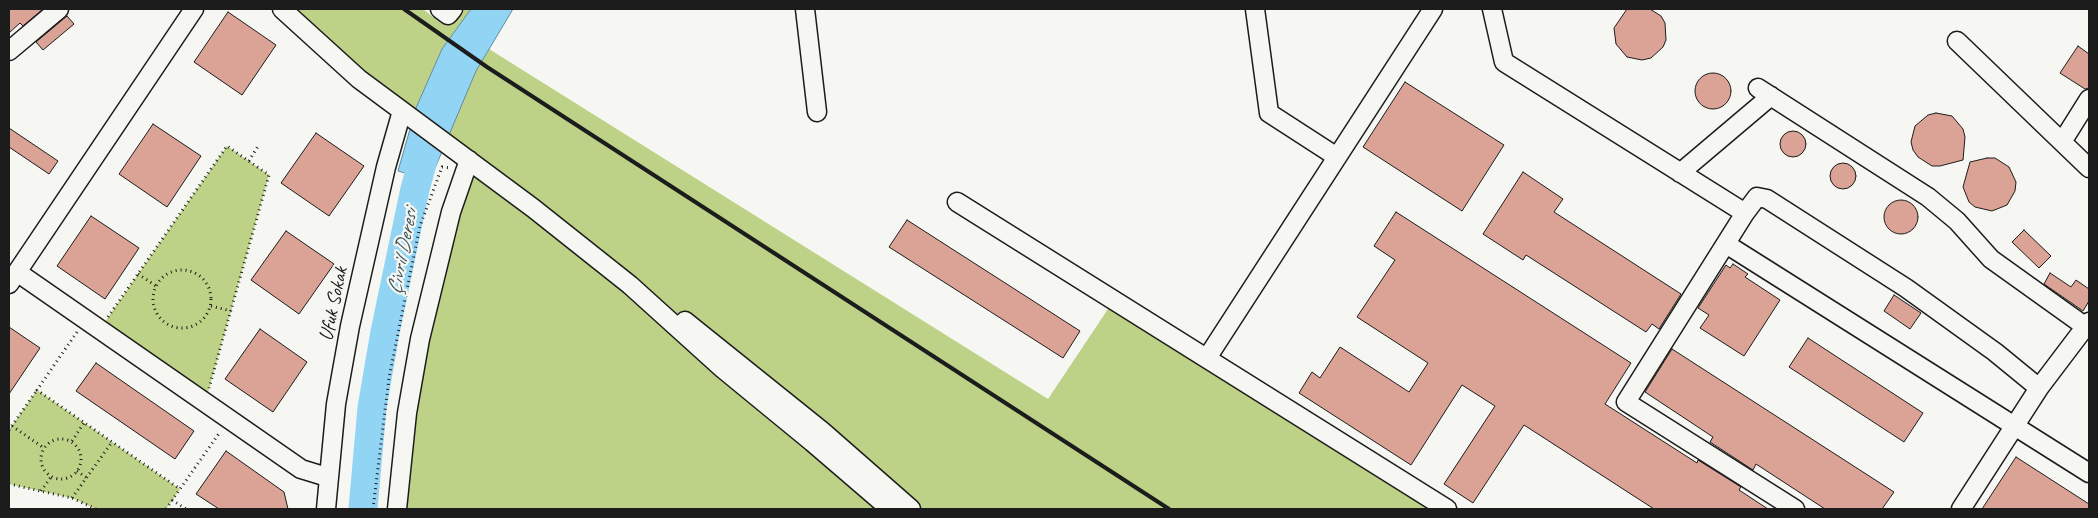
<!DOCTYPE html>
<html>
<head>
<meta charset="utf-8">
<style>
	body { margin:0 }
	#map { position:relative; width:2098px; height:518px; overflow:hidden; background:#f6f6f2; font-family:Caveat,sans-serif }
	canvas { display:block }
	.frame { position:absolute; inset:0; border:10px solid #1c1c1c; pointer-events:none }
</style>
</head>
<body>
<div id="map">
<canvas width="2098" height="518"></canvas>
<div class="frame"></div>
</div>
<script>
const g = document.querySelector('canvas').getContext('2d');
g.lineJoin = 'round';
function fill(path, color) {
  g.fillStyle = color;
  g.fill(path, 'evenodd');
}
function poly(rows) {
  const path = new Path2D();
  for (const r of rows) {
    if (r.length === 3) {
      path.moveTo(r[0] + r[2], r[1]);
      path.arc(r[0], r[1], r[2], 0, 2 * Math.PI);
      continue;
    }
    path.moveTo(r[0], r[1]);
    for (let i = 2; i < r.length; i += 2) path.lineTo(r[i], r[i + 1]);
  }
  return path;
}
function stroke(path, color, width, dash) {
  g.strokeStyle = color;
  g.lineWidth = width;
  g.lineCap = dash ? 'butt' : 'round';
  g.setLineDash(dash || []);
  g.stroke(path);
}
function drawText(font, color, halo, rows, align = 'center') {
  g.font = font + ' Caveat,sans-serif';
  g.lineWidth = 4.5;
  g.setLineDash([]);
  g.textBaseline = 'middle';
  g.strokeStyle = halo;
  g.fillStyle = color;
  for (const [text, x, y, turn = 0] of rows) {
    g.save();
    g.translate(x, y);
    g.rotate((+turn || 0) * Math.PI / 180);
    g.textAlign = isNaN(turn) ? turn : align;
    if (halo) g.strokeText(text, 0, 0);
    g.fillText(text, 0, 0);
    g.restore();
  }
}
const green = poly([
	[282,9,423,9,442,24,453,9,471,9,442,49,412,119],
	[489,49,1048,399,1114,300,1447,509,397,509,407,413,468,160,444,142,476,71],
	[227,146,269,175,205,403,100,329],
	[37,390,180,489,166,509,96,509,72,498,9,484,9,430]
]);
const water = poly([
	[471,9,513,9,476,71,430,180,398,171,416,108,442,49,471,9]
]);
const river = poly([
	[363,509,372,408,385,332,415,189,429,138]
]);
const building = poly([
	[9,9,43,9,23,26,20,23,9,33,9,9],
	[1627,9,1650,9,1661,16,1665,23,1666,40,1663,47,1651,58,1642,60,1627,57,1616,44,1614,28,1627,9],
	[228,12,276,45,242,95,194,62,228,12],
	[67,16,74,24,43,50,36,42,67,16],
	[2078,46,2089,54,2089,88,2085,89,2060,73,2078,46],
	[1713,91,18],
	[1405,82,1504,145,1462,211,1363,147,1405,82],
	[1936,113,1952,116,1963,129,1965,137,1963,160,1940,166,1932,166,1918,157,1913,150,1911,142,1915,126,1928,115,1936,113],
	[153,124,201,156,167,207,119,174,153,124],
	[9,128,58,161,49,174,9,147,9,128],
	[1793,144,13],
	[316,133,364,166,329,216,281,183,316,133],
	[1987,158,1995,158,2009,167,2016,182,2015,191,2007,205,1992,211,1975,207,1969,202,1963,187,1970,162,1987,158],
	[1843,176,13],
	[1523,172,1563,199,1554,212,1681,294,1659,329,1652,324,1646,332,1526,255,1523,260,1483,234,1523,172],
	[1901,217,17],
	[1396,212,1631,363,1605,404,1697,463,1698,460,1741,487,1739,490,1768,509,1654,509,1524,425,1473,503,1444,484,1495,406,1462,385,1411,465,1299,393,1312,372,1320,378,1340,347,1409,392,1428,363,1357,317,1395,260,1374,246,1396,212],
	[91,216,139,248,105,299,57,266,91,216],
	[907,220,1080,331,1063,358,889,247,907,220],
	[2024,230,2051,256,2039,268,2012,242,2024,230],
	[286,231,334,264,299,314,251,280,286,231],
	[1733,264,1748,274,1745,277,1780,300,1744,356,1700,328,1709,315,1698,308,1726,265,1730,268,1733,264],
	[2050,273,2071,287,2076,280,2089,289,2089,301,2083,311,2044,284,2050,273],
	[1894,295,1921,313,1910,329,1884,311,1894,295],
	[9,327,40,348,9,394,9,327],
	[260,329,307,362,273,412,225,379,260,329],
	[1808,338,1923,413,1904,442,1789,367,1808,338],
	[1672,349,1894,492,1882,509,1825,509,1756,464,1753,470,1710,442,1713,437,1645,392,1672,349],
	[96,363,194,431,175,459,76,391,96,363],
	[226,451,284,492,288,509,219,509,196,494,226,451],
	[2016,457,2089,504,2089,509,1982,509,2016,457]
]);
const path = poly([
	[249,161,258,146],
	[182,299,29],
	[138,274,156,286],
	[211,306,231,311],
	[108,317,227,146,269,175,209,388],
	[77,332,37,390,180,489,220,432],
	[12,426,44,448],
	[9,430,37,390],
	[61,459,20],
	[72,441,84,423],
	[77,471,87,478],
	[9,484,72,498,96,509],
	[41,491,51,477],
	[72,498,112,442],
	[172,500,186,509],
	[166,509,180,489],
	[373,509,389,378,420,226,442,167,450,168]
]);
const minor = poly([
	[282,9,359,79,533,208,630,285,723,369,812,442,890,509],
	[440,9,448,15,453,9],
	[805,9,817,112],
	[1255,9,1269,113,1337,157],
	[1492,9,1504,62,1745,213,1626,402,1795,509],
	[1957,41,2089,168],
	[9,51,59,9],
	[1758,88,1928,197,1957,221,1991,259,2086,327],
	[2062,142,2089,99],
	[1680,173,1771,96],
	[957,202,1447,509],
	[1745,213,1757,197,1767,199,1906,288,1995,352,2039,388],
	[1726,244,2089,473],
	[17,272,301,469,327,477],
	[9,284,194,9],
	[685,321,822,431,911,509],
	[1207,358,1433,9],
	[326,509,336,404,350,326,386,167,402,111],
	[397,509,407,413,420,339,451,212,469,160],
	[1961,509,2039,388,2089,322]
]);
const rail = poly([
	[404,9,487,67,1169,509]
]);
const streetNames = [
	["Ufuk Sokak",334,304,-78]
];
const waterNames = [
	["Çivril Deresi",403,252,-79]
];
fill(green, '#bdd287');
fill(water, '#92d4f4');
stroke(water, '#638a9e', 1);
stroke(river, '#92d4f4', 29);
fill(building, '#dba296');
stroke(building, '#1c1c1c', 1);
stroke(minor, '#1c1c1c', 21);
stroke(path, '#1c1c1c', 3, [1, 4]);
stroke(minor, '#f6f6f2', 18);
stroke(rail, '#1c1c1c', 4);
drawText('20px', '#1c1c1c', '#f6f6f2', streetNames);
drawText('italic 21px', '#3f535d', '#f6f6f2', waterNames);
</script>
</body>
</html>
